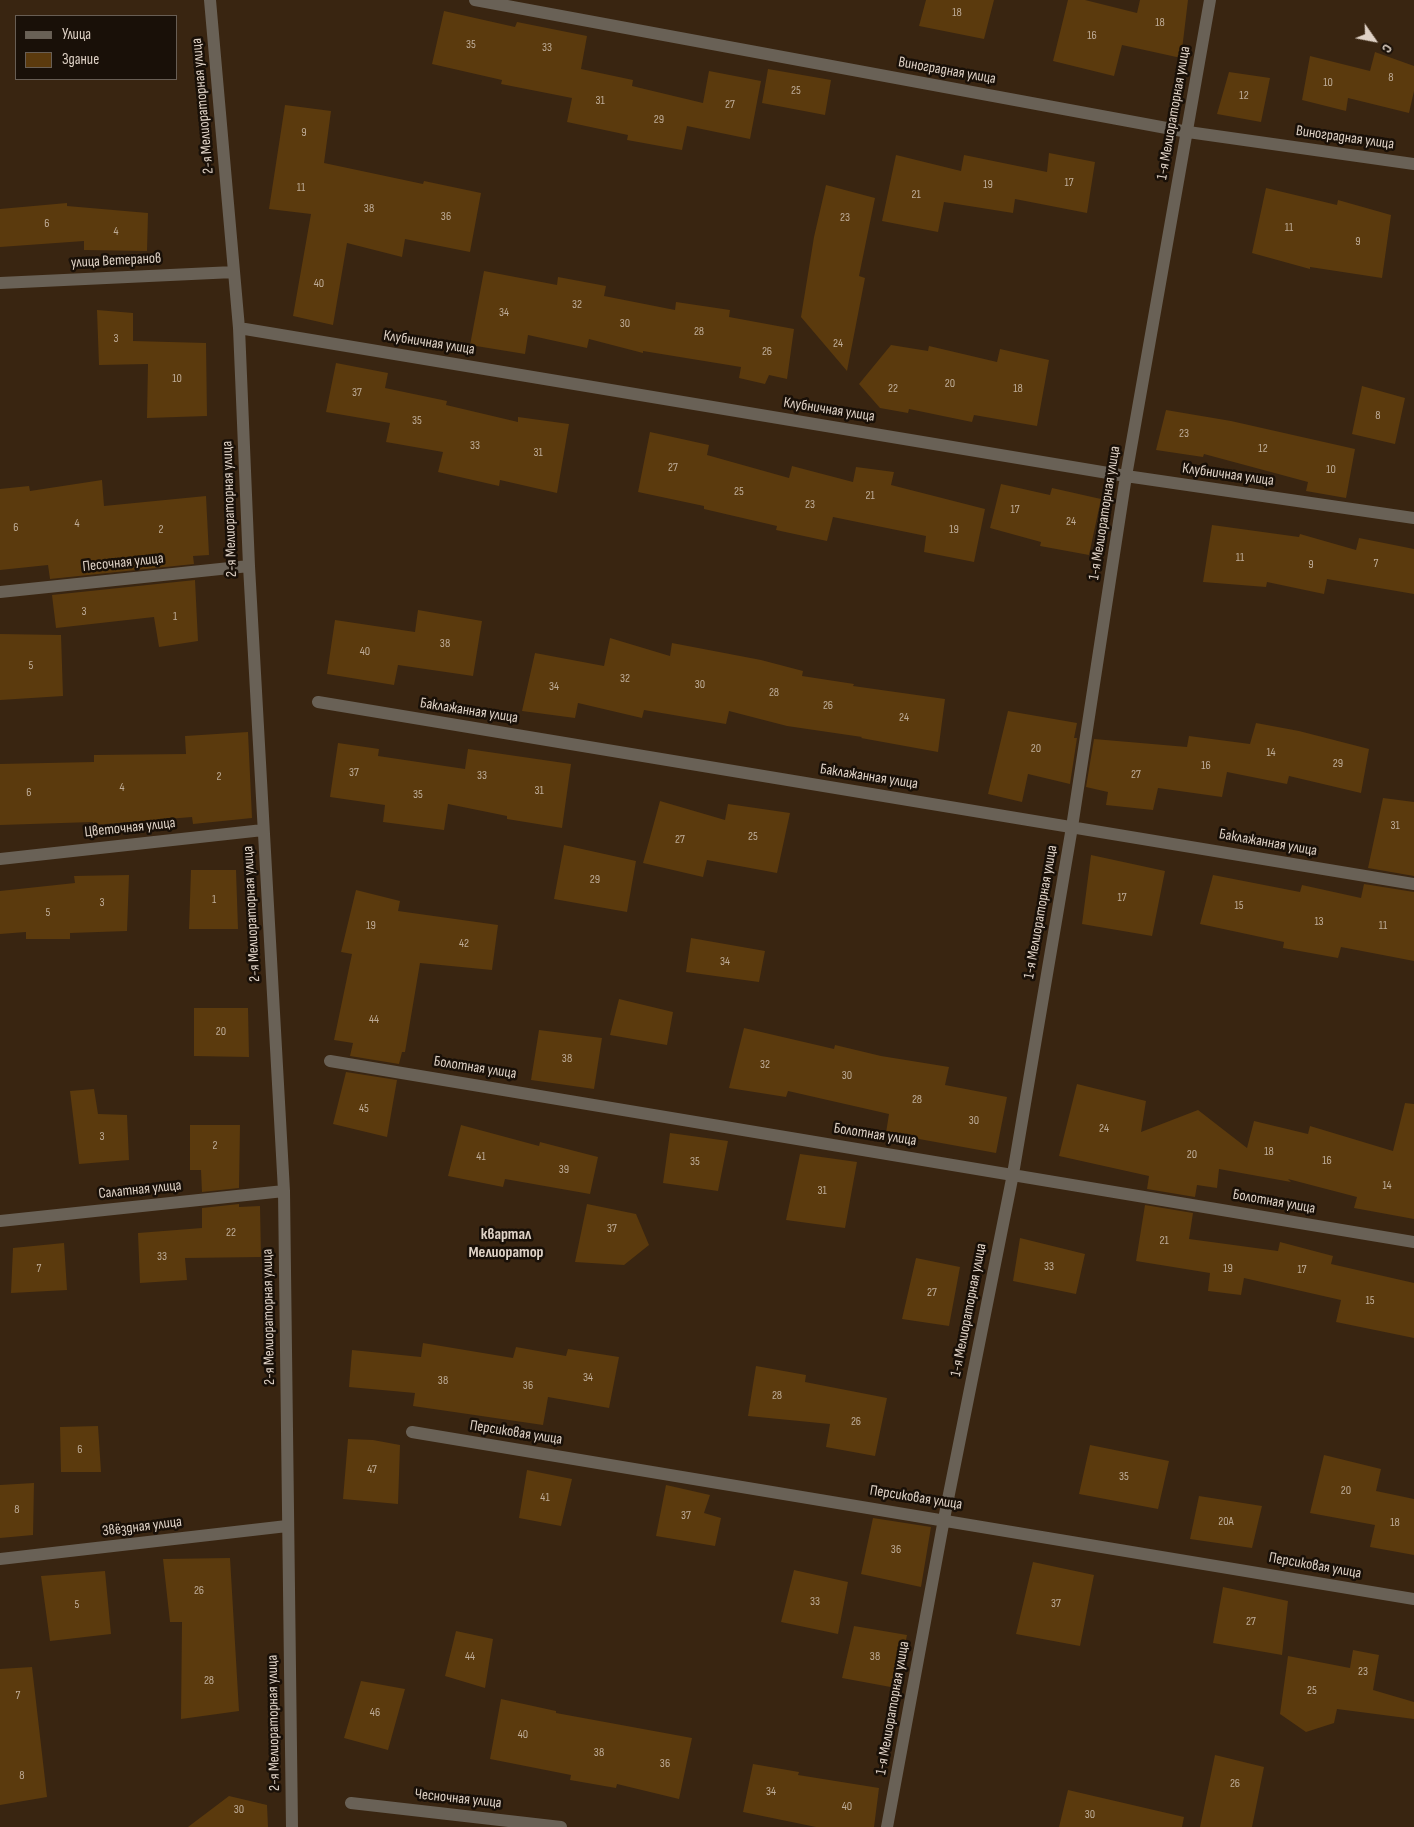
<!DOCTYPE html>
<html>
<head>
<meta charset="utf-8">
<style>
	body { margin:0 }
	#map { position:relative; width:1414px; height:1827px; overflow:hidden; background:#392511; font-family:"Sofia Sans Condensed",sans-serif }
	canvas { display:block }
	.legend { position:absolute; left:15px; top:15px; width:162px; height:65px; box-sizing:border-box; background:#191008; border:1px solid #685e54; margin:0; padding:6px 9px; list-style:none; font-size:15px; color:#dfd2c6 }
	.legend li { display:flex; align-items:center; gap:10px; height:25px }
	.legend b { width:25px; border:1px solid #685e54 }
	.north { position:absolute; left:1349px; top:15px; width:50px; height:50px; -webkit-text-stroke:4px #191008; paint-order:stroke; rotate:123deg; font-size:14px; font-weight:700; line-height:20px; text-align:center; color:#dfd2c6 }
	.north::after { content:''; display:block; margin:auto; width:18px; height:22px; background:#dfd2c6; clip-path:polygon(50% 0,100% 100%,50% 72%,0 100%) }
</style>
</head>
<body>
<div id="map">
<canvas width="1414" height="1827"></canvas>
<ul class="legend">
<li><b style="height:6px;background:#696156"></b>Улица</li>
<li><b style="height:14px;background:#5b3a0d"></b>Здание</li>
</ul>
<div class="north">С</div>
</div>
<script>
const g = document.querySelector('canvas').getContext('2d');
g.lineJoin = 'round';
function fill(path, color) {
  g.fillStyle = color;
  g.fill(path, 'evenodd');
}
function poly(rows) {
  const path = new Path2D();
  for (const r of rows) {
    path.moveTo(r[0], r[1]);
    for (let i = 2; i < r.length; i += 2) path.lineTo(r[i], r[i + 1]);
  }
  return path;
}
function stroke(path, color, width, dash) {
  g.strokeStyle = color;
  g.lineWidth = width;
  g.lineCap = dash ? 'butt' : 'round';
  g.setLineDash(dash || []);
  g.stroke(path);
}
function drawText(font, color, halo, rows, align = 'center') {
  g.font = font + ' "Sofia Sans Condensed",sans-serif';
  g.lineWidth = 5;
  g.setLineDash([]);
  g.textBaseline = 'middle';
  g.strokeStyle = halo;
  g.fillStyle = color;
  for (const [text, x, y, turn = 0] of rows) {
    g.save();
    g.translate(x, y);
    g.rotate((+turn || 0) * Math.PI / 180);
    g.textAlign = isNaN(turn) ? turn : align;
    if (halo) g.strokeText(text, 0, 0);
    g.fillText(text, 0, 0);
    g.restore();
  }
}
const building = poly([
	[926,0,994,0,984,39,919,26],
	[1068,0,1085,0,1137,13,1140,0,1188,0,1181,58,1122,45,1114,76,1053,61],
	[444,11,515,27,517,22,587,36,581,69,633,80,632,86,703,103,709,71,761,81,750,139,687,126,682,150,627,140,628,135,567,122,572,98,501,84,502,80,432,64],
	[1375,52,1414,66,1414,91,1409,113,1348,98,1346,111,1302,100,1310,56,1370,71],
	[768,69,831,80,825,115,762,103],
	[1229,72,1270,78,1261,122,1217,114],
	[285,105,331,111,324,163,423,184,424,181,481,193,470,252,405,239,402,257,347,243,333,325,293,316,311,214,269,209],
	[1049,153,1095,162,1087,213,1015,199,1013,213,944,202,938,232,882,221,896,155,961,171,964,155,1047,172],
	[826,185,875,198,859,276,865,278,847,371,801,317,814,237],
	[1266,188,1337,205,1338,200,1391,215,1382,278,1310,267,1310,269,1252,253],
	[67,203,67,206,148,213,147,251,84,250,84,241,0,247,0,209],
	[484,271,557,285,558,277,606,286,604,296,675,310,676,302,730,310,729,317,794,329,787,379,769,375,765,384,739,378,741,367,643,351,643,353,589,339,587,348,528,335,525,354,470,345],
	[97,310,133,313,133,341,206,343,207,416,147,418,148,364,99,365],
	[891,345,928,351,929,346,997,362,1000,349,1049,360,1037,426,974,415,972,422,909,409,908,413,880,408,859,384],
	[336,363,388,373,385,388,447,401,446,405,518,422,518,417,569,424,557,493,500,480,499,486,438,472,443,452,386,442,390,423,326,412],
	[1362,386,1405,398,1395,444,1352,434],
	[1166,410,1231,421,1355,449,1346,498,1306,491,1308,482,1204,454,1203,457,1156,450],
	[650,432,709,445,707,455,789,478,792,466,853,482,856,467,894,472,891,485,985,509,974,562,924,552,926,536,833,517,827,541,776,530,777,526,704,509,704,506,638,492],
	[102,480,104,506,206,496,209,555,193,556,194,564,50,579,48,565,0,570,0,489,29,486,30,491],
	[1001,484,1050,495,1052,488,1101,499,1089,555,1040,546,1041,542,990,528],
	[1212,525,1299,537,1300,534,1356,550,1359,538,1414,549,1414,594,1327,579,1324,594,1267,582,1266,587,1203,582],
	[195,580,198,641,159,647,154,617,56,628,52,595],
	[418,610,482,621,473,676,398,665,394,685,327,674,335,620,415,632],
	[0,634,61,635,63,696,0,700],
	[610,638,670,656,672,643,761,660,803,671,802,676,854,684,853,686,945,699,938,752,861,738,862,737,787,726,729,711,726,724,644,710,642,718,578,703,575,718,522,711,535,653,604,666],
	[1008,711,1077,723,1074,738,1077,738,1070,784,1028,774,1022,802,988,794],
	[1256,723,1299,731,1369,749,1361,793,1289,776,1287,784,1227,772,1222,797,1158,788,1153,810,1106,805,1108,792,1086,787,1094,739,1187,747,1189,736,1250,744],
	[248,732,252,818,193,824,192,817,93,825,93,822,0,825,0,764,94,762,94,755,186,754,185,736],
	[338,743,379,749,378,756,465,769,468,749,571,764,562,828,507,819,507,816,448,804,444,830,383,822,385,805,330,797],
	[1383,798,1414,802,1414,876,1368,868],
	[660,801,725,820,728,804,790,813,777,873,707,860,703,877,643,863],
	[564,845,636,861,627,912,554,899],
	[1091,855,1165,871,1152,936,1082,924],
	[191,870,236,870,238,929,189,929],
	[129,875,127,931,70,933,70,939,26,939,26,932,0,934,0,891,75,883,74,876],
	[1213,875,1300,892,1302,885,1361,898,1364,884,1414,892,1414,961,1341,947,1338,958,1283,948,1284,942,1200,924],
	[356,890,400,901,398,911,498,925,492,970,420,963,405,1052,402,1052,399,1064,350,1056,353,1043,334,1040,352,954,341,952],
	[691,938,765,951,759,982,686,972],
	[619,999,673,1012,667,1045,610,1035],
	[194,1008,248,1008,249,1057,194,1056],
	[744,1028,834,1049,835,1045,881,1056,949,1067,945,1085,1007,1097,996,1153,886,1133,889,1114,788,1091,786,1097,729,1088],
	[539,1030,602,1038,594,1089,531,1080],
	[346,1072,397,1080,387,1137,333,1124],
	[1077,1084,1146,1101,1141,1132,1198,1110,1247,1148,1254,1121,1308,1134,1310,1126,1393,1151,1405,1103,1414,1104,1414,1219,1354,1208,1357,1197,1288,1179,1291,1182,1219,1169,1217,1188,1197,1185,1195,1197,1147,1189,1149,1176,1059,1156],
	[94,1089,98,1114,127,1115,129,1160,79,1164,70,1091],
	[190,1125,240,1125,239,1188,202,1192,201,1170,190,1170],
	[461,1125,539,1146,540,1142,598,1157,590,1194,505,1179,503,1187,448,1176],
	[670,1133,728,1141,718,1191,663,1183],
	[800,1154,857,1162,845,1228,786,1220],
	[239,1204,239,1207,260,1206,261,1257,185,1258,187,1280,140,1283,138,1233,202,1228,202,1208],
	[587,1204,636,1214,649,1245,624,1265,575,1262],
	[1145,1205,1193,1213,1189,1239,1278,1251,1280,1242,1333,1256,1331,1264,1414,1283,1414,1338,1336,1322,1341,1300,1244,1278,1241,1295,1208,1291,1210,1273,1136,1261],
	[1020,1238,1085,1254,1076,1294,1013,1281],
	[64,1243,67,1290,11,1293,13,1248],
	[916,1258,960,1267,949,1326,902,1319],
	[423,1343,513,1358,516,1347,566,1356,568,1349,619,1357,609,1408,548,1397,543,1425,413,1406,415,1393,349,1387,352,1350,421,1357],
	[756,1366,806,1375,805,1382,887,1398,875,1456,826,1447,830,1424,748,1416],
	[98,1426,101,1472,61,1472,60,1427],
	[348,1439,373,1440,400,1445,398,1504,343,1499],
	[1090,1445,1169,1461,1158,1509,1079,1494],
	[1324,1455,1381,1469,1376,1491,1414,1499,1414,1555,1370,1547,1375,1525,1310,1513],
	[527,1470,572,1479,561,1526,519,1518],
	[34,1483,33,1535,0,1538,0,1485],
	[666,1485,710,1495,704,1513,721,1518,715,1546,656,1536],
	[1199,1496,1262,1506,1252,1548,1190,1539],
	[873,1518,931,1527,921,1587,861,1574],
	[230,1558,239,1711,181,1719,182,1622,170,1622,163,1559],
	[1033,1562,1094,1575,1080,1646,1016,1634],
	[794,1570,848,1582,838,1634,781,1622],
	[105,1571,111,1634,50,1641,41,1576],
	[1223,1587,1288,1601,1282,1655,1213,1643],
	[854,1626,907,1635,896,1688,842,1678],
	[456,1631,493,1639,485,1688,445,1676],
	[1353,1650,1379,1655,1373,1690,1414,1702,1414,1719,1337,1709,1334,1723,1306,1732,1280,1714,1288,1656,1350,1668],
	[32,1667,47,1797,0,1805,0,1669],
	[361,1681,405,1689,388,1750,344,1738],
	[501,1699,556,1711,556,1713,692,1738,679,1799,617,1784,616,1788,570,1780,571,1775,490,1759],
	[1215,1755,1264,1767,1252,1827,1200,1827],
	[753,1764,799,1772,798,1775,879,1788,874,1827,816,1827,743,1812],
	[1068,1790,1184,1817,1182,1827,1059,1827],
	[229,1796,267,1805,268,1827,188,1827]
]);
const minor = poly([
	[210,0,239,328,249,566,284,1191,292,1827],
	[475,0,1188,132,1414,164],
	[0,283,234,272],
	[239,328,1126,476,1414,518],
	[0,592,249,566],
	[318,702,1414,884],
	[0,859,263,830],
	[330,1061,1414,1242],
	[0,1221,284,1191],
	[412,1432,1414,1599],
	[0,1559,287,1526],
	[351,1803,561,1827],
	[887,1827,944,1519,1013,1174,1072,827,1126,476,1210,0]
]);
const numberNames = [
	["18",957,13],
	["18",1160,23],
	["16",1092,36],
	["35",471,45],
	["33",547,48],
	["8",1391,78],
	["10",1328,83],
	["25",796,91],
	["12",1244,96],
	["31",600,101],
	["27",730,105],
	["29",659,120],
	["9",304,133],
	["17",1069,183],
	["19",988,185],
	["11",301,188],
	["21",916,195],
	["38",369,209],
	["36",446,217],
	["23",845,218],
	["6",47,224],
	["11",1289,228],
	["4",116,232],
	["9",1358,242],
	["40",319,284],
	["32",577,305],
	["34",504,313],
	["30",625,324],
	["28",699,332],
	["3",116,339],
	["24",838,344],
	["26",767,352],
	["10",177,379],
	["20",950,384],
	["22",893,389],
	["18",1018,389],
	["37",357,393],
	["8",1378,416],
	["35",417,421],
	["23",1184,434],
	["33",475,446],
	["12",1263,449],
	["31",538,453],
	["27",673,468],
	["10",1331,470],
	["25",739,492],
	["21",870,496],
	["23",810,505],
	["17",1015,510],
	["24",1071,522],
	["4",77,524],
	["6",16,528],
	["2",161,530],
	["19",954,530],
	["11",1240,558],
	["7",1376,564],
	["9",1311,565],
	["3",84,612],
	["1",175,617],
	["38",445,644],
	["40",365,652],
	["5",31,666],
	["32",625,679],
	["30",700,685],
	["34",554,687],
	["28",774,693],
	["26",828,706],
	["24",904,718],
	["20",1036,749],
	["14",1271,753],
	["29",1338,764],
	["16",1206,766],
	["37",354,773],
	["27",1136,775],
	["33",482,776],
	["2",219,777],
	["4",122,788],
	["31",539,791],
	["6",29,793],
	["35",418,795],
	["31",1395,826],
	["25",753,837],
	["27",680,840],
	["29",595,880],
	["17",1122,898],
	["1",214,900],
	["3",102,903],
	["15",1239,906],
	["5",48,913],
	["13",1319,922],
	["19",371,926],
	["11",1383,926],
	["42",464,944],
	["34",725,962],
	["44",374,1020],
	["20",221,1032],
	["38",567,1059],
	["32",765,1065],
	["30",847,1076],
	["28",917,1100],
	["45",364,1109],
	["30",974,1121],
	["24",1104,1129],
	["3",102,1137],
	["2",215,1146],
	["18",1269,1152],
	["20",1192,1155],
	["41",481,1157],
	["16",1327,1161],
	["35",695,1162],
	["39",564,1170],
	["14",1387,1186],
	["31",822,1191],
	["37",612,1229],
	["22",231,1233],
	["21",1164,1241],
	["33",162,1257],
	["33",1049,1267],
	["7",39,1269],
	["19",1228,1269],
	["17",1302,1270],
	["27",932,1293],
	["15",1370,1301],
	["34",588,1378],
	["38",443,1381],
	["36",528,1386],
	["28",777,1396],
	["26",856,1422],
	["6",80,1450],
	["47",372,1470],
	["35",1124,1477],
	["20",1346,1491],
	["41",545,1498],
	["8",17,1510],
	["37",686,1516],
	["20А",1226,1522],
	["18",1395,1523],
	["36",896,1550],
	["26",199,1591],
	["33",815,1602],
	["37",1056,1604],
	["5",77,1605],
	["27",1251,1622],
	["44",470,1657],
	["38",875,1657],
	["23",1363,1672],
	["28",209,1681],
	["25",1312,1691],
	["7",18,1696],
	["46",375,1713],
	["40",523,1735],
	["38",599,1753],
	["36",665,1764],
	["8",22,1776],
	["26",1235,1784],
	["34",771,1792],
	["40",847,1807],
	["30",239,1810],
	["30",1090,1815]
];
const streetNames = [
	["Виноградная улица",947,71,10],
	["2-я Мелиораторная улица",203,106,-95],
	["1-я Мелиораторная улица",1174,113,-80],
	["Виноградная улица",1345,138,8],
	["улица Ветеранов",116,261,-3],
	["Клубничная улица",429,343,9],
	["Клубничная улица",829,410,9],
	["Клубничная улица",1228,475,8],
	["2-я Мелиораторная улица",230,509,-92],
	["1-я Мелиораторная улица",1105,513,-81],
	["Песочная улица",123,563,-6],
	["Баклажанная улица",469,711,9],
	["Баклажанная улица",869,777,9],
	["Цветочная улица",130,828,-6],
	["Баклажанная улица",1268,843,10],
	["1-я Мелиораторная улица",1041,912,-80],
	["2-я Мелиораторная улица",252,914,-93],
	["Болотная улица",475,1068,9],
	["Болотная улица",875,1135,9],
	["Салатная улица",140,1190,-6],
	["Болотная улица",1274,1202,10],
	["1-я Мелиораторная улица",969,1310,-79],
	["2-я Мелиораторная улица",269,1317,-91],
	["Персиковая улица",516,1433,9],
	["Персиковая улица",916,1498,9],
	["Звёздная улица",142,1527,-7],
	["Персиковая улица",1315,1566,10],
	["1-я Мелиораторная улица",893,1708,-80],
	["2-я Мелиораторная улица",274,1723,-91],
	["Чесночная улица",458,1799,6]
];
const neighbourhoodNames = [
	["квартал",506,1235],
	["Мелиоратор",506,1253]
];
fill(building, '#5b3a0d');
stroke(minor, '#696156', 12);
drawText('12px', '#beac98', null, numberNames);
drawText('15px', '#dfd2c6', '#191008', streetNames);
drawText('bold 16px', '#dfd2c6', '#191008', neighbourhoodNames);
</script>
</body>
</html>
